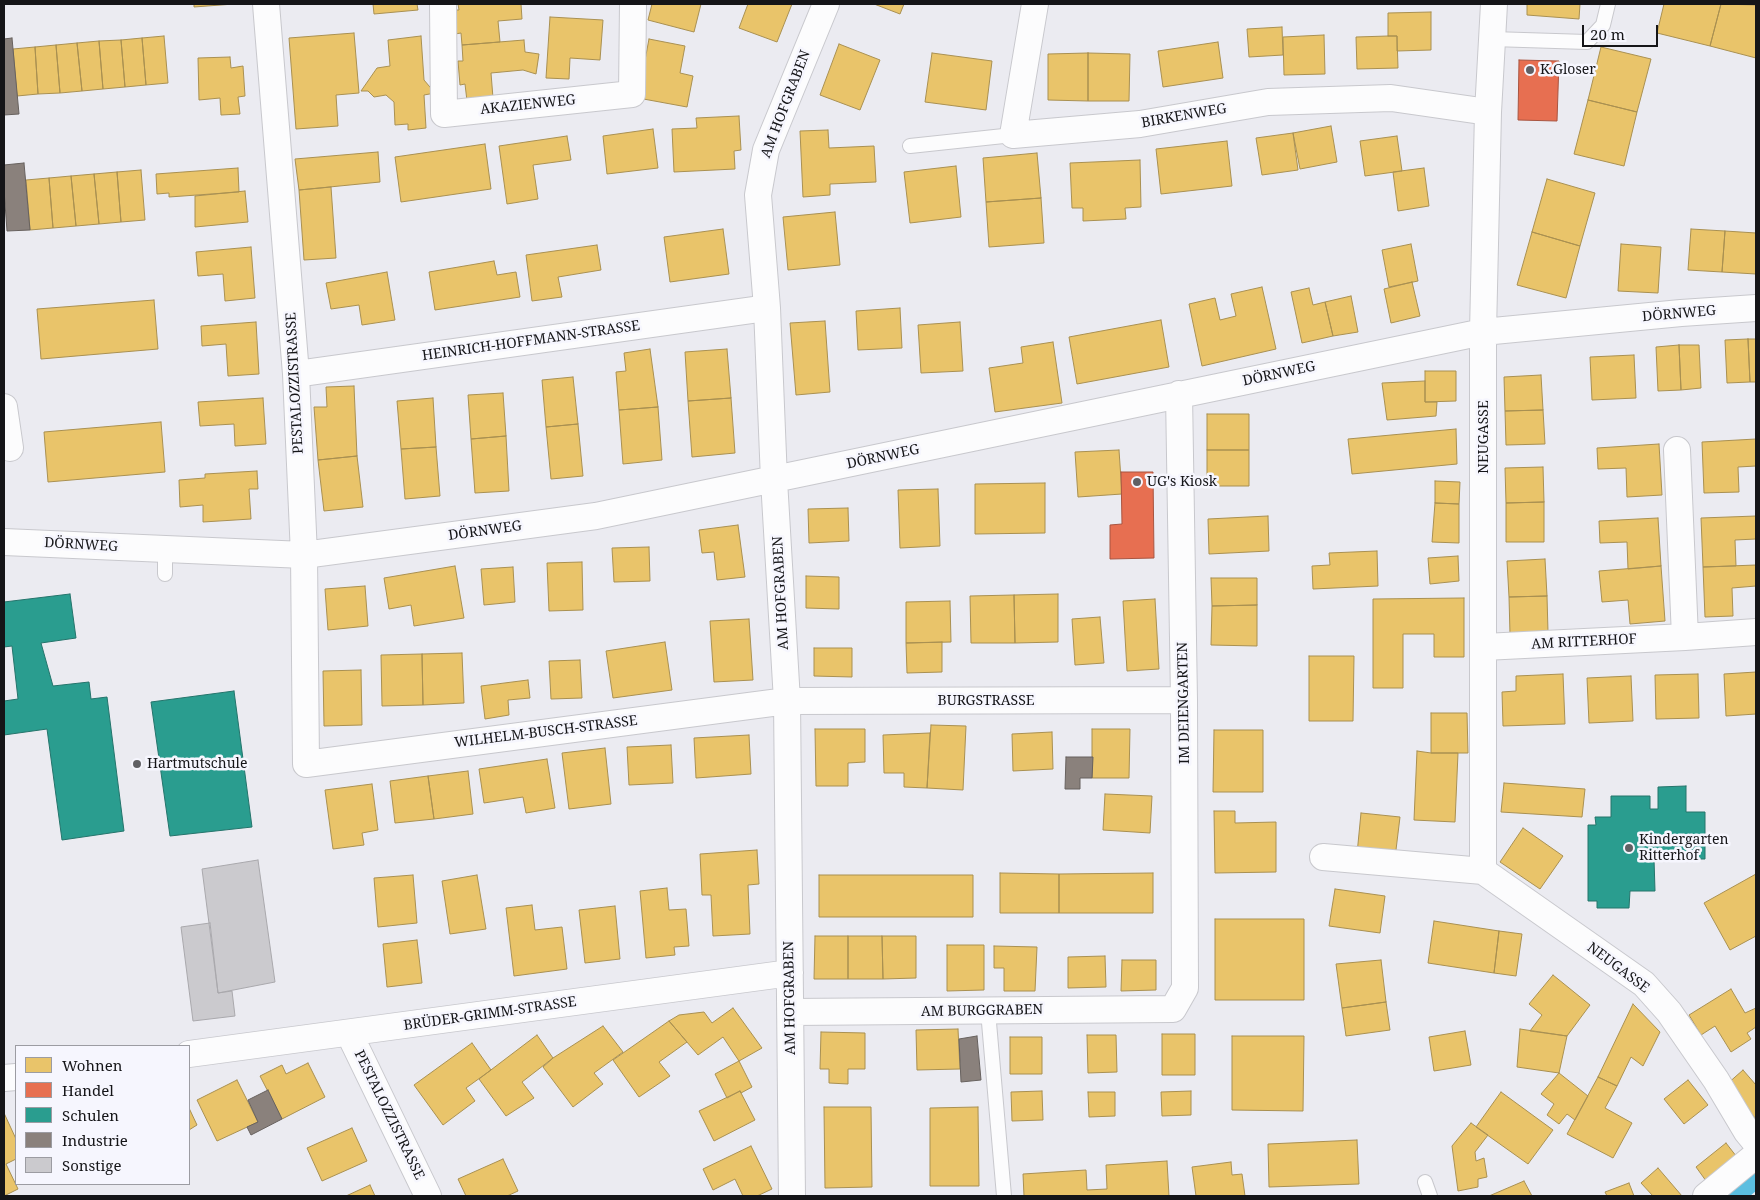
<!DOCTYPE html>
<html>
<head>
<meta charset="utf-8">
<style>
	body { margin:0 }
	#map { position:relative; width:1760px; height:1200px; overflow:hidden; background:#ebebf1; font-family:"Noto Serif",serif }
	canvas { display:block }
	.frame { position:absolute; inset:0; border:5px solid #151518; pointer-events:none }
	.legend { position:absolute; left:15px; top:1045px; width:175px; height:140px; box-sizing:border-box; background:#f6f6fe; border:1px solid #9c9ca2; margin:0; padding:6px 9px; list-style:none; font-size:15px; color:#151518 }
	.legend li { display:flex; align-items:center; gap:10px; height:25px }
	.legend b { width:25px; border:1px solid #9c9ca2 }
	.scale { position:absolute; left:1582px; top:25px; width:76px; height:22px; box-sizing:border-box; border:2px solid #151518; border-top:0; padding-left:6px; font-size:15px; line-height:18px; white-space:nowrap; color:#151518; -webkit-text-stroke:4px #f6f6fe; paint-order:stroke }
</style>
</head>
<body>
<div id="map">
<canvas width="1760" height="1200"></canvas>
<div class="frame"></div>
<ul class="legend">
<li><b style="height:14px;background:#e9c46a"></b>Wohnen</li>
<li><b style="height:14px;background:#e76f51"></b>Handel</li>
<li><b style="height:14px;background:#2a9d8f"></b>Schulen</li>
<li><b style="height:14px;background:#8a817c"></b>Industrie</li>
<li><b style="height:14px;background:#cbcace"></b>Sonstige</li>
</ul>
<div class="scale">20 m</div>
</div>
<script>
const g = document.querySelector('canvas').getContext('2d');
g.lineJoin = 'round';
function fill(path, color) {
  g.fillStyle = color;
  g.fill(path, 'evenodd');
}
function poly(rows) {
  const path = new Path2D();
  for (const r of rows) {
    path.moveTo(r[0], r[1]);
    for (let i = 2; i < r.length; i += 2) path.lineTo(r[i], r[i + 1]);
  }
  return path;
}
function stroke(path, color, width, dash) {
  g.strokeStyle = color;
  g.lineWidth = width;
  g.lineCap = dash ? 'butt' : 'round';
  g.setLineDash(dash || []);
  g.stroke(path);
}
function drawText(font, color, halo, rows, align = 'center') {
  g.font = font + ' "Noto Serif",serif';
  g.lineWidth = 5;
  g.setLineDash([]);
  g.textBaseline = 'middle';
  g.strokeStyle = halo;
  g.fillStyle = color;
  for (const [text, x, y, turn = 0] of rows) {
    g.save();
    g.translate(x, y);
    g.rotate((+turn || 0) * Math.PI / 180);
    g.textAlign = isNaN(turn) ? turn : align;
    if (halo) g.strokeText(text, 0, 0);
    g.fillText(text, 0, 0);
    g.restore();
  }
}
const water = poly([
	[1756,1170,1756,1191,1750,1196,1723,1196]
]);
const homes = poly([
	[194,4,234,4,194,7,194,4],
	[373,4,417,4,418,10,374,14,373,4],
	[458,4,521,4,522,19,498,21,500,42,462,45,461,33,455,34,453,10,459,10,458,4],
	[652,4,701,4,694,32,648,20,652,4],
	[748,4,792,4,777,42,739,28,748,4],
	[874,4,904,4,900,14,874,4],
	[1527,4,1580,4,1579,19,1527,15,1527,4],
	[1664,4,1721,4,1710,46,1657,33,1664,4],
	[1721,4,1756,5,1756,58,1710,46,1721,4],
	[1431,12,1431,50,1397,51,1397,36,1388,36,1388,13,1431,12],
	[550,17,603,20,600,60,570,58,569,79,546,78,550,17],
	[1282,27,1283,55,1249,57,1247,29,1282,27],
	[354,33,359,93,336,95,338,126,296,129,289,38,354,33],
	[1324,35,1325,74,1284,75,1283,37,1324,35],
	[164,36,168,83,146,85,142,38,164,36],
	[421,36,424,80,435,93,424,95,426,128,408,130,408,124,395,125,394,102,386,95,374,97,368,91,361,91,377,68,390,66,388,40,421,36],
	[1388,36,1397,36,1398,68,1357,69,1356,37,1388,36],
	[142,38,146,85,125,87,121,40,142,38],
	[649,39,685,46,680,73,693,76,687,107,638,98,649,39],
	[121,40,125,87,103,89,99,41,121,40],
	[524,40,525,52,539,54,536,74,523,70,491,73,493,98,467,101,465,84,460,85,458,61,463,61,462,45,524,40],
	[99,41,103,89,82,91,77,43,99,41],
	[1218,42,1223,78,1163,87,1158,51,1218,42],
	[77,43,82,91,60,93,56,45,77,43],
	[839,44,880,60,860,110,820,95,839,44],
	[56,45,60,93,38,94,35,47,56,45],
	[35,47,38,94,17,96,13,49,35,47],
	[1601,47,1651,59,1637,112,1588,100,1601,47],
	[932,53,992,61,986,110,925,102,932,53],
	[1088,53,1130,54,1129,101,1088,101,1088,53],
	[1088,53,1088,101,1048,100,1048,54,1088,53],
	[230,57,231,68,243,66,245,96,238,97,240,114,221,115,220,98,199,100,198,58,230,57],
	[1588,100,1637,112,1624,166,1574,154,1588,100],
	[739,116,741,150,734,151,735,169,674,172,672,129,697,128,696,118,739,116],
	[1331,126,1337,162,1300,169,1293,133,1331,126],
	[653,129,658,168,607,174,603,136,653,129],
	[828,130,829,148,874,146,876,182,830,184,830,195,803,197,800,131,828,130],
	[1293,133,1298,170,1262,175,1256,138,1293,133],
	[567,136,571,160,533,165,538,199,507,204,499,146,567,136],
	[1397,136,1402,171,1365,176,1360,141,1397,136],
	[1227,141,1232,186,1161,194,1156,149,1227,141],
	[485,144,491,189,401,202,395,157,485,144],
	[378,152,380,182,299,190,295,159,378,152],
	[1037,153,1041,198,986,202,983,158,1037,153],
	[1140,160,1141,207,1125,208,1126,219,1083,221,1083,208,1072,208,1070,163,1140,160],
	[956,166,961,217,910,223,904,172,956,166],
	[238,168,239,192,169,197,169,193,157,194,156,174,238,168],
	[1424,168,1429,206,1398,211,1393,172,1424,168],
	[141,170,145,220,121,222,117,172,141,170],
	[117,172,121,222,99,224,94,174,117,172],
	[94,174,99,224,76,226,71,176,94,174],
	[71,176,76,226,53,228,49,178,71,176],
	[49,178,53,228,30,230,26,180,49,178],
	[1547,179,1595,193,1580,246,1532,232,1547,179],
	[331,187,336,258,304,260,299,190,331,187],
	[245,191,248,222,195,227,195,196,245,191],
	[1041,198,1044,243,989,247,986,202,1041,198],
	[835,212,840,265,788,270,783,217,835,212],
	[723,229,729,274,670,282,664,237,723,229],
	[1691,229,1725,231,1722,272,1688,270,1691,229],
	[1725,231,1756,233,1756,274,1722,272,1725,231],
	[1532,232,1580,246,1566,298,1517,285,1532,232],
	[1411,244,1418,281,1389,287,1382,250,1411,244],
	[1621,244,1661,247,1658,293,1618,291,1621,244],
	[597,245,601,270,558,277,562,297,532,301,526,255,597,245],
	[251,247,255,298,225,301,223,274,198,276,196,252,251,247],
	[494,261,497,275,516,272,520,297,435,310,429,272,494,261],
	[387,272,395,320,362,325,359,305,331,309,326,283,387,272],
	[1412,282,1420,316,1391,323,1384,289,1412,282],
	[1262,287,1276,349,1202,366,1189,304,1215,298,1220,320,1236,316,1231,294,1262,287],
	[1309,288,1313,305,1325,302,1333,336,1302,343,1291,292,1309,288],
	[1351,296,1358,332,1333,336,1325,302,1351,296],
	[154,300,158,349,41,359,37,309,154,300],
	[900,308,902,348,858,350,856,311,900,308],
	[1161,320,1169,367,1077,384,1069,337,1161,320],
	[825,321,830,392,796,395,790,323,825,321],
	[256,322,259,374,228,376,226,344,202,346,201,326,256,322],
	[960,322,963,371,921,373,918,325,960,322],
	[1748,339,1756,339,1756,382,1750,382,1748,339],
	[1748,339,1750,382,1727,383,1725,340,1748,339],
	[1053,342,1062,403,995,412,989,368,1023,363,1021,347,1053,342],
	[1679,345,1699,345,1701,388,1681,390,1679,345],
	[1679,345,1681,390,1658,391,1656,347,1679,345],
	[650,349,658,407,619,410,616,372,626,371,624,353,650,349],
	[727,349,731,398,688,401,685,352,727,349],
	[1634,355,1636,398,1592,400,1590,357,1634,355],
	[1425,371,1456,371,1456,401,1425,402,1425,371],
	[1541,375,1543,410,1505,411,1504,377,1541,375],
	[573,377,578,424,546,427,542,380,573,377],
	[1425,381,1425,402,1437,402,1436,416,1387,420,1382,383,1425,381],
	[354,386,357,456,318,460,314,407,327,407,326,387,354,386],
	[503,393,506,436,471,439,468,395,503,393],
	[263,398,266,444,235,446,234,424,200,426,198,402,263,398],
	[433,398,436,447,401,449,397,401,433,398],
	[731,398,735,453,692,457,688,401,731,398],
	[658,407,662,460,623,464,619,410,658,407],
	[1543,410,1545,444,1506,445,1505,411,1543,410],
	[1207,414,1249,414,1249,450,1207,450,1207,414],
	[161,422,165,472,48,482,44,432,161,422],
	[578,424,583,476,551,479,546,427,578,424],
	[1456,429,1457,464,1352,474,1348,439,1456,429],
	[506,436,509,491,475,493,471,439,506,436],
	[1756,439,1756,466,1738,467,1739,492,1704,493,1702,442,1756,439],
	[1659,444,1662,495,1627,497,1626,468,1598,469,1597,448,1659,444],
	[436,447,440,496,405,499,401,449,436,447],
	[1119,450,1122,494,1078,497,1075,452,1119,450],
	[1207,450,1249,450,1249,486,1207,486,1207,450],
	[357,456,363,507,324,511,318,460,357,456],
	[1543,467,1544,502,1506,503,1505,468,1543,467],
	[257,471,258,489,249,489,251,519,203,522,203,505,180,507,179,480,205,478,205,474,257,471],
	[1435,481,1460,482,1459,504,1435,503,1435,481],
	[1045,483,1045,533,975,534,975,484,1045,483],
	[938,489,940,546,900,548,898,490,938,489],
	[1544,502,1544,542,1506,542,1506,503,1544,502],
	[1435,503,1459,504,1459,543,1432,542,1435,503],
	[848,508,849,541,809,543,808,509,848,508],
	[1268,516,1269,551,1209,554,1208,519,1268,516],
	[1756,516,1756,539,1735,540,1736,566,1703,567,1701,518,1756,516],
	[1658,518,1661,566,1628,569,1627,542,1600,543,1599,521,1658,518],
	[738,525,745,577,717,580,714,552,702,553,699,530,738,525],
	[649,547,650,581,614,582,612,548,649,547],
	[1377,551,1378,586,1313,589,1312,566,1330,565,1329,553,1377,551],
	[1458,556,1459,581,1430,584,1428,558,1458,556],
	[1545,559,1547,596,1509,597,1507,561,1545,559],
	[582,562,583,610,549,611,547,563,582,562],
	[1756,565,1756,586,1732,588,1733,616,1705,617,1703,567,1756,565],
	[455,566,464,618,414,626,411,605,389,609,384,578,455,566],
	[1661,566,1665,621,1630,624,1628,600,1602,602,1599,571,1661,566],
	[513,567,515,602,484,605,481,569,513,567],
	[806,576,839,577,839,609,806,608,806,576],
	[1211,578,1257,578,1257,605,1212,606,1211,578],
	[365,586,368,626,328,630,325,589,365,586],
	[1058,594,1058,642,1015,643,1014,595,1058,594],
	[1014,595,1015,643,971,643,970,596,1014,595],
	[1547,596,1548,632,1510,634,1509,597,1547,596],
	[1464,598,1464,657,1434,657,1434,634,1403,634,1403,688,1373,688,1373,599,1464,598],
	[1155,599,1159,669,1127,671,1123,601,1155,599],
	[950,601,951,642,906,643,906,602,950,601],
	[1257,605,1257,646,1211,645,1212,606,1257,605],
	[1100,617,1104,663,1075,665,1072,619,1100,617],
	[749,619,753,680,714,682,710,621,749,619],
	[665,642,672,690,613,698,606,651,665,642],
	[942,642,942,672,907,673,906,643,942,642],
	[814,648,852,648,852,677,814,676,814,648],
	[462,653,464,703,423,705,422,654,462,653],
	[422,654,423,705,382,706,381,655,422,654],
	[1309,656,1354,656,1353,721,1309,721,1309,656],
	[580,660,582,698,551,699,549,661,580,660],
	[361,670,362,725,324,726,323,671,361,670],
	[1756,672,1756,714,1726,716,1724,674,1756,672],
	[1563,674,1565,724,1503,726,1502,692,1516,691,1516,676,1563,674],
	[1698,674,1699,718,1656,719,1655,675,1698,674],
	[1631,676,1633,721,1589,723,1587,678,1631,676],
	[528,680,530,698,508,700,509,715,485,719,481,686,528,680],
	[1431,713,1467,713,1468,753,1431,753,1431,713],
	[931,725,966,726,963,790,927,788,931,725],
	[815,729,865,729,865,762,848,763,848,786,816,786,815,729],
	[1092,729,1130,729,1129,778,1092,778,1092,729],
	[1214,730,1263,730,1263,792,1213,792,1214,730],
	[1052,732,1053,769,1013,771,1012,734,1052,732],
	[930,733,927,788,904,787,904,773,884,773,883,735,930,733],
	[749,735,751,774,696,778,694,738,749,735],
	[671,745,673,783,629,785,627,747,671,745],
	[605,748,611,804,569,809,562,753,605,748],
	[1417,751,1431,753,1458,753,1455,822,1414,820,1417,751],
	[547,759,555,808,526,813,523,797,484,803,479,769,547,759],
	[468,771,473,814,434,819,428,776,468,771],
	[428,776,434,819,395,823,390,781,428,776],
	[1504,783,1585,789,1582,817,1501,812,1504,783],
	[372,784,378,830,362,833,364,845,333,849,325,790,372,784],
	[1105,794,1152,796,1150,833,1103,830,1105,794],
	[1214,811,1235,811,1235,823,1276,822,1276,872,1215,873,1214,811],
	[1361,813,1400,817,1395,858,1357,854,1361,813],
	[1523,828,1563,856,1540,889,1500,862,1523,828],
	[757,850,759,884,748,885,750,934,713,936,711,895,702,895,700,854,757,850],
	[1000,873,1059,874,1059,913,1000,913,1000,873],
	[1153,873,1153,913,1059,913,1059,874,1153,873],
	[1756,874,1756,936,1730,950,1704,903,1756,874],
	[413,875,417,923,378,927,374,878,413,875],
	[477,875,486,929,450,934,442,881,477,875],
	[819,875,973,875,973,917,819,917,819,875],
	[667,888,669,910,686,909,689,946,674,947,675,955,646,958,640,891,667,888],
	[1335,889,1385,896,1380,933,1329,926,1335,889],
	[532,905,535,930,562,927,567,969,514,976,506,908,532,905],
	[615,906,620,959,585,963,579,910,615,906],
	[1215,919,1304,919,1304,1000,1215,1000,1215,919],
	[1434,921,1499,931,1494,973,1428,963,1434,921],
	[1499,931,1522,934,1516,976,1494,973,1499,931],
	[815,936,848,936,848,979,814,979,815,936],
	[848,936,882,936,883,979,848,979,848,936],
	[882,936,916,936,916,978,883,979,882,936],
	[417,940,422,983,387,987,383,944,417,940],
	[947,945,984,945,984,990,947,991,947,945],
	[994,946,1037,947,1035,991,1004,991,1004,968,994,968,994,946],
	[1105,956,1106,987,1068,988,1068,957,1105,956],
	[1122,960,1156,960,1156,990,1121,991,1122,960],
	[1381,960,1386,1002,1342,1008,1336,964,1381,960],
	[1553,975,1590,1005,1567,1036,1530,1031,1542,1015,1529,1004,1553,975],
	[1731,989,1745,1013,1756,1008,1756,1027,1747,1033,1751,1039,1731,1052,1715,1026,1701,1035,1689,1015,1731,989],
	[1386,1002,1390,1030,1346,1036,1342,1008,1386,1002],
	[1633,1004,1660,1032,1643,1066,1631,1057,1617,1086,1598,1077,1633,1004],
	[733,1008,762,1048,739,1061,723,1037,698,1055,669,1021,679,1015,704,1012,712,1023,733,1008],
	[669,1021,687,1042,659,1062,670,1076,639,1097,613,1060,669,1021],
	[603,1026,623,1052,594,1073,603,1084,573,1107,543,1067,553,1058,603,1026],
	[958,1029,960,1069,917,1070,916,1030,958,1029],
	[1520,1029,1567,1036,1559,1073,1517,1067,1520,1029],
	[1465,1031,1471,1065,1434,1071,1429,1037,1465,1031],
	[821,1032,865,1033,865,1069,848,1069,848,1084,829,1083,829,1069,820,1069,821,1032],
	[1162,1034,1195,1034,1195,1075,1162,1075,1162,1034],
	[537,1035,553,1058,522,1082,534,1098,506,1116,479,1079,537,1035],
	[1087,1035,1116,1035,1117,1072,1088,1073,1087,1035],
	[1232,1036,1304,1036,1303,1111,1232,1110,1232,1036],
	[1010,1037,1042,1037,1042,1074,1010,1074,1010,1037],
	[472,1043,491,1070,466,1088,475,1101,443,1125,414,1085,472,1043],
	[739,1061,752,1087,741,1093,740,1091,727,1098,715,1074,739,1061],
	[308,1063,325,1097,282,1119,260,1076,282,1065,286,1074,308,1063],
	[1743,1070,1756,1085,1756,1119,1726,1085,1743,1070],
	[1559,1073,1588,1096,1575,1120,1567,1114,1559,1124,1547,1115,1554,1104,1541,1094,1559,1073],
	[1598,1077,1617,1086,1605,1108,1632,1123,1613,1158,1567,1134,1598,1077],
	[237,1080,258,1122,217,1141,197,1100,237,1080],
	[1688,1080,1708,1105,1684,1124,1664,1099,1688,1080],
	[740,1091,755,1120,714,1141,699,1111,740,1091],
	[1042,1091,1043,1120,1012,1121,1011,1092,1042,1091],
	[1191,1091,1191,1115,1162,1116,1161,1092,1191,1091],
	[1088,1092,1115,1092,1115,1116,1089,1117,1088,1092],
	[1501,1092,1553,1130,1528,1164,1476,1127,1501,1092],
	[824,1107,871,1107,872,1187,825,1188,824,1107],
	[978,1107,979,1186,930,1186,930,1108,978,1107],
	[189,1108,197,1125,189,1130,189,1108],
	[4,1113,16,1139,16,1159,6,1164,18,1189,4,1196,4,1113],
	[1471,1123,1488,1135,1475,1152,1476,1161,1484,1158,1487,1177,1478,1179,1478,1187,1458,1191,1452,1146,1471,1123],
	[352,1128,367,1161,322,1181,307,1148,352,1128],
	[1357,1140,1359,1184,1269,1187,1268,1144,1357,1140],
	[1726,1143,1740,1161,1709,1185,1696,1167,1726,1143],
	[751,1146,772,1189,757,1196,743,1196,735,1179,713,1190,703,1169,751,1146],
	[503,1159,518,1191,507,1196,466,1196,458,1179,503,1159],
	[1167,1161,1169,1196,1024,1196,1023,1174,1086,1170,1087,1190,1107,1189,1106,1165,1167,1161],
	[1231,1162,1232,1175,1242,1174,1245,1196,1196,1196,1192,1167,1231,1162],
	[1658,1168,1682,1196,1653,1196,1641,1183,1658,1168],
	[1524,1181,1532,1196,1489,1196,1524,1181],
	[1629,1183,1634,1196,1607,1196,1605,1192,1629,1183],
	[370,1185,375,1196,346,1196,370,1185]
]);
const shops = poly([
	[1519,60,1559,61,1557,121,1518,120,1519,60],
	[1121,472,1153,472,1154,558,1110,559,1110,525,1122,524,1121,472]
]);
const schools = poly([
	[70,594,76,638,41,643,53,686,89,682,91,699,107,697,124,831,62,840,47,729,4,735,4,701,18,699,12,646,4,647,4,602,70,594],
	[234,691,252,827,170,836,151,702,234,691],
	[1686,786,1686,812,1705,812,1705,859,1654,859,1655,891,1630,891,1629,908,1597,908,1597,901,1588,901,1588,825,1596,825,1595,817,1611,817,1611,796,1650,796,1650,809,1658,809,1658,787,1686,786]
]);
const industry = poly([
	[12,38,19,114,4,115,4,39,12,38],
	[24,163,30,230,7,231,4,190,4,165,24,163],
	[1066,757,1093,757,1092,778,1080,778,1080,789,1065,789,1066,757],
	[977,1036,981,1080,961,1082,959,1039,977,1036],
	[268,1090,282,1119,251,1135,247,1127,258,1122,248,1100,268,1090]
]);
const building = poly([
	[258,860,275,982,218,993,202,869,258,860],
	[210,923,218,993,232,991,235,1016,193,1021,181,927,210,923]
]);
const service = poly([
	[1492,39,1587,42,1603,25,1608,4],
	[910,146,1013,135],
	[165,549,165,574],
	[988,1011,1004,1196],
	[1425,1182,1430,1196]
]);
const minor = poly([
	[266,4,296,374,304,555,306,764,787,701,1184,700],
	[443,4,444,114,632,94,633,4],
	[1035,4,1013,135,1140,124,1268,102,1391,98,1488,112],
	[1494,4,1488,112,1483,332,1483,871,1644,984,1669,1012,1716,1080,1747,1132,1756,1143],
	[296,374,767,308],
	[4,407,10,448],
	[1677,450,1685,637],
	[4,542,304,555,596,516,1483,332,1681,313,1756,308],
	[1484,647,1685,637,1756,632],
	[1323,857,1483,871],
	[791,1012,1173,1009,1185,988,1184,700,1179,394],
	[349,1033,428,1196],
	[189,1054,790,973],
	[4,1078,16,1077],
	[792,1196,787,701,774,480,767,308,758,195,766,150,826,4],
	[1706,1196,1756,1155]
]);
const markers = [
	[1530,70,5,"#606064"],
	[1137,482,5,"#606064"],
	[137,764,5,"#606064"],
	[1629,848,5,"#606064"]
];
const poiNames = [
	["K.Gloser",1540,70],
	["UG's Kiosk",1147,482],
	["Hartmutschule",147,764],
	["Kindergarten",1639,840],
	["Ritterhof",1639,856]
];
const streetNames = [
	["AM HOFGRABEN",786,104,-69],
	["AKAZIENWEG",528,105,-6],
	["BIRKENWEG",1184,116,-10],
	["DÖRNWEG",1679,314,-5],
	["HEINRICH-HOFFMANN-STRASSE",531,341,-8],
	["DÖRNWEG",1279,374,-12],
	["PESTALOZZISTRASSE",295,383,-93],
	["NEUGASSE",1484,437,-90],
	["DÖRNWEG",883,457,-12],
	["DÖRNWEG",485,531,-8],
	["DÖRNWEG",81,545,3],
	["AM HOFGRABEN",781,593,-93],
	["AM RITTERHOF",1584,642,-3],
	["BURGSTRASSE",986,701],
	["IM DEIENGARTEN",1184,703,-91],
	["WILHELM-BUSCH-STRASSE",546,732,-7],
	["NEUGASSE",1618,968,37],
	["AM HOFGRABEN",790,998,-91],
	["AM BURGGRABEN",982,1011,-1],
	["BRÜDER-GRIMM-STRASSE",490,1014,-8],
	["PESTALOZZISTRASSE",389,1115,64]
];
fill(water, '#5cbee0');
fill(homes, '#e9c46a');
stroke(homes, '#a99051', 1);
fill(shops, '#e76f51');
stroke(shops, '#a85440', 1);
fill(schools, '#2a9d8f');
stroke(schools, '#24746b', 1);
fill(industry, '#8a817c');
stroke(industry, '#67615e', 1);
fill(building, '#cbcace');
stroke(building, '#a9a8ac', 1);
stroke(service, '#c8c8cd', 16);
stroke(minor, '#c8c8cd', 28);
stroke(service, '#fcfcfd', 14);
stroke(minor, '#fcfcfd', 26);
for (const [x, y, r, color] of markers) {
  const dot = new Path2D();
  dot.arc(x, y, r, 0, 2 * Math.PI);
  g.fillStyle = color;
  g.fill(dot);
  stroke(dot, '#f6f6fe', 2);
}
drawText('14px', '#151518', '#f6f6fe', poiNames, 'left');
drawText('14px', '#151518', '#f6f6fe', streetNames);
</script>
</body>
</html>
